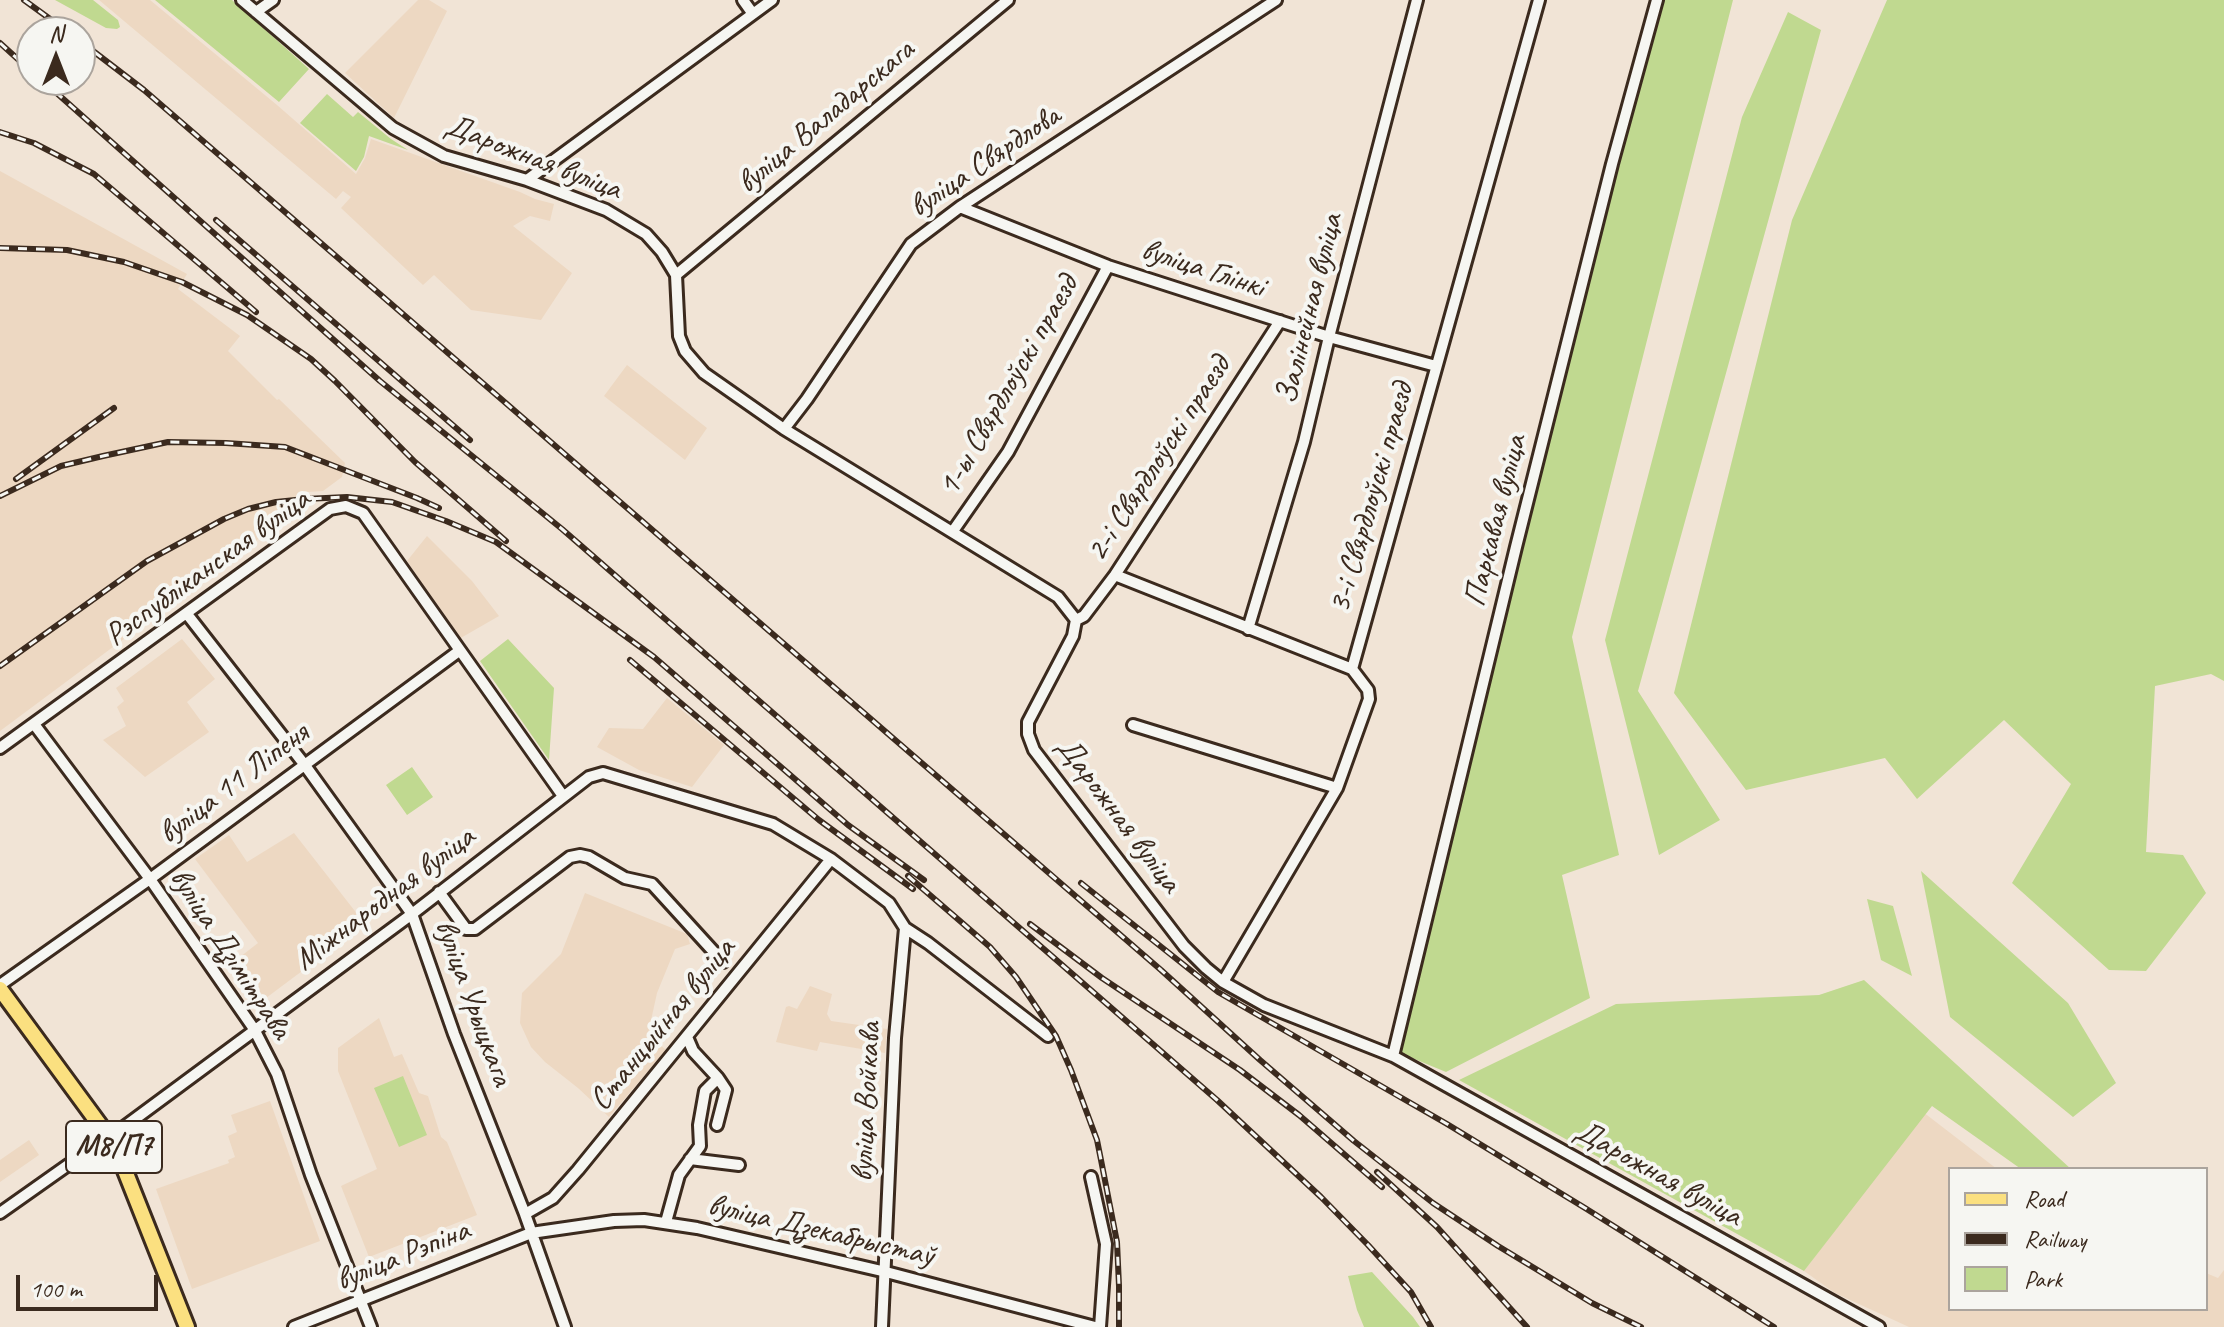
<!DOCTYPE html>
<html>
<head>
<meta charset="utf-8">
<style>
	body { margin:0 }
	#map { position:relative; width:2224px; height:1327px; overflow:hidden; background:#f1e4d6; font-family:Caveat,sans-serif }
	canvas { display:block }
	.legend { position:absolute; left:1948px; top:1167px; width:260px; height:144px; box-sizing:border-box; background:#f6f6f2; border:2px solid #aba49d; margin:0; padding:10px 14px; list-style:none; font-size:24px; color:#3b2a1e }
	.legend li { display:flex; align-items:center; gap:16px; height:40px }
	.legend b { width:40px; border:2px solid #aba49d }
	.north { position:absolute; left:16px; top:16px; width:80px; height:80px; box-sizing:border-box; background:#f6f6f2; border:2px solid #aba49d; border-radius:50%; rotate:0deg; font-size:22px; font-weight:700; line-height:32px; text-align:center; color:#3b2a1e }
	.north::after { content:''; display:block; margin:auto; width:28px; height:36px; background:#3b2a1e; clip-path:polygon(50% 0,100% 100%,50% 72%,0 100%) }
	.scale { position:absolute; left:16px; top:1275px; width:142px; height:36px; box-sizing:border-box; border:4px solid #3b2a1e; border-top:0; padding-left:10px; font-size:24px; line-height:28px; white-space:nowrap; color:#3b2a1e; -webkit-text-stroke:6px #f6f6f2; paint-order:stroke }
</style>
</head>
<body>
<div id="map">
<canvas width="2224" height="1327"></canvas>
<ul class="legend">
<li><b style="height:10px;background:#fbe080"></b>Road</li>
<li><b style="height:10px;background:#3b2a1e"></b>Railway</li>
<li><b style="height:22px;background:#c0d990"></b>Park</li>
</ul>
<div class="north">N</div>
<div class="scale">100 m</div>
</div>
<script>
const g = document.querySelector('canvas').getContext('2d');
g.lineJoin = 'round';
function fill(path, color) {
  g.fillStyle = color;
  g.fill(path, 'evenodd');
}
function poly(rows) {
  const path = new Path2D();
  for (const r of rows) {
    path.moveTo(r[0], r[1]);
    for (let i = 2; i < r.length; i += 2) path.lineTo(r[i], r[i + 1]);
  }
  return path;
}
function stroke(path, color, width, dash) {
  g.strokeStyle = color;
  g.lineWidth = width;
  g.lineCap = dash ? 'butt' : 'round';
  g.setLineDash(dash || []);
  g.stroke(path);
}
function drawText(font, color, halo, rows, align = 'center') {
  g.font = font + ' Caveat,sans-serif';
  g.lineWidth = 8;
  g.setLineDash([]);
  g.textBaseline = 'middle';
  g.strokeStyle = halo;
  g.fillStyle = color;
  for (const [text, x, y, turn = 0] of rows) {
    g.save();
    g.translate(x, y);
    g.rotate((+turn || 0) * Math.PI / 180);
    g.textAlign = isNaN(turn) ? turn : align;
    if (halo) g.strokeText(text, 0, 0);
    g.fillText(text, 0, 0);
    g.restore();
  }
}
const built = poly([
	[99,0,150,0,277,105,356,174,365,158,371,139,520,192,535,199,554,204,550,221,530,216,513,226,572,273,541,320,471,310,434,275,423,285,341,208,351,197,343,191,336,199],
	[418,0,429,0,447,11,394,118,345,73],
	[0,171,187,274,178,289,240,336,228,351,277,400,279,399,345,463,342,477,323,491,308,492,304,505,0,731],
	[627,365,707,428,685,460,604,396],
	[427,536,472,581,499,616,459,639,407,561],
	[182,639,215,679,187,702,209,732,145,777,103,740,126,726,117,707,124,701,116,688],
	[667,698,724,745,692,787,639,770,597,747,609,728,643,729],
	[294,833,365,924,266,998,231,964,258,943,195,859,229,835,247,862],
	[585,893,687,934,690,944,675,949,657,993,648,1034,666,1050,609,1117,578,1088,545,1062,531,1047,520,1023,522,993,561,954],
	[810,986,832,994,827,1014,831,1021,887,1029,885,1053,820,1042,817,1051,776,1042,786,1007,789,1006,797,1009],
	[379,1018,394,1057,402,1054,419,1093,428,1096,441,1137,447,1142,477,1215,369,1257,341,1186,377,1169,338,1071,338,1048],
	[270,1101,320,1241,192,1289,156,1189,229,1163,228,1160,235,1157,228,1136,237,1132,231,1115],
	[1923,1112,1997,1169,1950,1169,1950,1309,2206,1309,2206,1273,2218,1278,2224,1270,2224,1327,1909,1327,1835,1293,1804,1271],
	[29,1140,39,1155,0,1182,0,1160]
]);
const green = poly([
	[55,0,93,0,118,20,120,27,117,29,106,28],
	[155,0,232,0,309,69,279,102],
	[1662,0,1733,0,1572,637,1619,855,1562,875,1590,998,1446,1072,1400,1053,1540,472],
	[1887,0,2224,0,2224,681,2211,674,2155,686,2146,852,2183,855,2206,893,2146,971,2109,970,2012,883,2071,784,2004,720,1917,799,1885,758,1746,790,1674,693,1792,220],
	[1788,12,1821,30,1638,691,1720,820,1659,855,1605,640,1742,117],
	[327,94,353,117,358,112,391,139,408,150,369,136,364,157,356,171,300,123],
	[508,639,554,688,549,760,480,661],
	[412,767,433,797,407,815,386,785],
	[1921,871,2068,1003,2116,1083,2073,1117,1950,1017],
	[1867,899,1893,906,1912,976,1881,960],
	[1864,980,2071,1169,2021,1169,1932,1106,1804,1271,1459,1080,1616,1004,1819,995],
	[403,1076,427,1135,399,1147,374,1088],
	[1372,1272,1413,1317,1420,1327,1364,1327,1357,1310,1348,1276]
]);
const minor = poly([
	[242,0,393,128,444,156,527,180,606,210,646,234,662,252,676,275,679,336,685,351,704,373,784,429,1058,597,1076,620,1073,636,1028,722,1028,734,1034,750,1184,946,1206,968,1223,982,1264,1005,1393,1056,1879,1327],
	[743,0,753,14],
	[256,12,273,0],
	[527,180,772,0],
	[960,207,1108,266,1329,337,1436,366],
	[676,275,1008,0],
	[784,429,807,399,911,244,960,207,1276,0],
	[953,531,1008,452,1108,266],
	[1115,575,1352,669],
	[187,614,304,764,412,914,454,1034,525,1214,565,1327],
	[1076,620,1084,616,1115,575,1280,321],
	[1248,629,1304,442,1329,337,1417,0],
	[34,724,150,879,254,1029,277,1074,311,1175,371,1327],
	[1133,725,1337,788],
	[0,748,330,509,346,506,363,513,563,796],
	[439,892,466,929,475,929,570,857,580,855,589,857,625,878,652,884,723,962],
	[1223,982,1337,788,1369,699,1368,690,1352,669,1539,0],
	[0,985,150,879,459,651],
	[1393,1056,1516,547,1612,164,1657,0],
	[717,1125,726,1090,718,1078],
	[690,1159,739,1165],
	[1091,1177,1106,1244,1100,1327],
	[0,1213,68,1165,97,1147,412,914,589,777,603,773,773,824,831,859,889,903,905,928,928,943,1048,1036],
	[525,1214,553,1198,578,1170,831,859],
	[666,1222,679,1175,700,1146,699,1125,705,1091,718,1078,693,1051,687,1037],
	[294,1327,531,1233,614,1221,644,1220,697,1228,886,1272,1095,1327],
	[882,1327,895,1038,905,928]
]);
const major = poly([
	[0,989,102,1128,118,1153,187,1327]
]);
const rail = poly([
	[24,0,68,32],
	[80,41,144,90,1161,970,1260,1060,1354,1141,1433,1203,1498,1246,1592,1303,1641,1327],
	[0,43,32,72],
	[42,80,380,381,562,529,1217,1100,1321,1197,1368,1245,1411,1292,1431,1327],
	[0,132,34,143,94,174,256,312],
	[216,220,470,440],
	[0,248,67,250,124,262,182,282,247,315,311,359,335,381,415,462,506,541],
	[16,479,114,408],
	[0,496,61,466,103,456,168,442,226,443,285,447,417,498,439,508],
	[630,660,819,820,913,889],
	[0,666,147,561,224,519,248,509,276,502,305,499,347,497,392,502,446,521,496,542,654,657,848,825,924,880],
	[908,876,990,947,1016,977,1056,1036,1071,1070,1097,1140,1101,1160,1117,1242,1119,1286,1119,1327],
	[1081,883,1218,992,1447,1124,1585,1208,1774,1327],
	[1030,924,1102,978,1240,1070,1299,1115,1382,1187],
	[1377,1172,1437,1227,1527,1327]
]);
const shields = [
	[114,1147,96]
];
const shieldNames = [
	["М8/П7",114,1147]
];
const streetNames = [
	["вуліца Валадарскага",826,117,-40],
	["Дарожная вуліца",533,158,21],
	["вуліца Свярдлова",985,162,-34],
	["вуліца Глінкі",1203,269,18],
	["Залінейная вуліца",1310,309,-76],
	["1-ы Свярдлоўскі праезд",1009,386,-60],
	["2-і Свярдлоўскі праезд",1159,459,-57],
	["3-і Свярдлоўскі праезд",1372,498,-74],
	["Паркавая вуліца",1496,521,-76],
	["Рэспубліканская вуліца",208,568,-36],
	["вуліца 11 Ліпеня",234,784,-37],
	["Дарожная вуліца",1118,815,53],
	["Міжнародная вуліца",385,899,-37],
	["вуліца Дзімітрава",230,954,57],
	["вуліца Урыцкага",473,1003,70],
	["Станцыйная вуліца",663,1025,-51],
	["вуліца Войкава",867,1102,-87],
	["Дарожная вуліца",1658,1174,29],
	["вуліца Дзекабрыстаў",821,1231,13],
	["вуліца Рэпіна",403,1256,-22]
];
fill(built, '#edd8c2');
fill(green, '#c0d990');
stroke(minor, '#3b2a1e', 16);
stroke(major, '#3b2a1e', 20);
stroke(minor, '#f6f6f2', 10);
stroke(major, '#fbe080', 14);
stroke(rail, '#3b2a1e', 6);
stroke(rail, '#f6f6f2', 3, [9]);
for (const [x, y, w] of shields) {
  const box = new Path2D();
  box.roundRect(x - w / 2, y - 26, w, 52, 6);
  g.fillStyle = '#f6f6f2';
  g.fill(box);
  stroke(box, '#3b2a1e', 2);
}
drawText('bold 30px', '#3b2a1e', null, shieldNames);
drawText('32px', '#3b2a1e', '#f6f6f2', streetNames);
</script>
</body>
</html>
